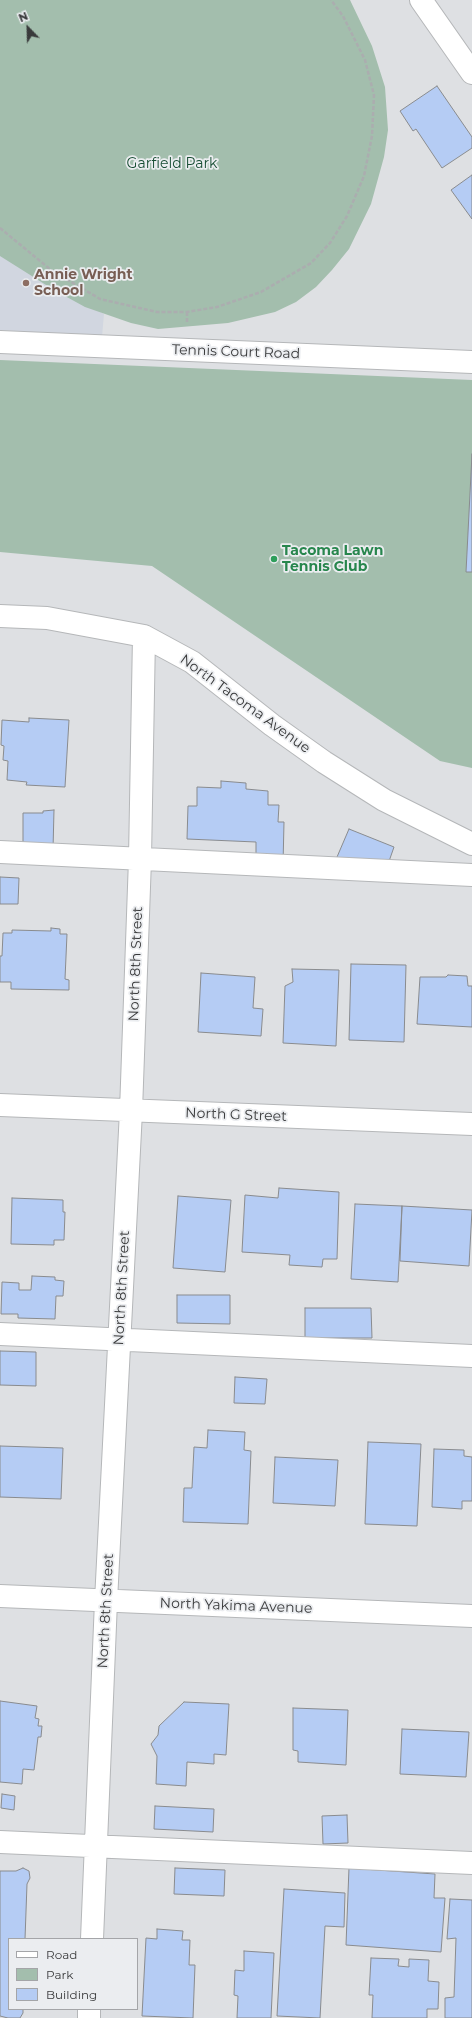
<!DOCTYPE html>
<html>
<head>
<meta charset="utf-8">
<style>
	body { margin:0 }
	#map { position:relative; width:472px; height:2018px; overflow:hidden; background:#dee0e3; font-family:Montserrat,sans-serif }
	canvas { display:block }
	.legend { position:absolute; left:8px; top:1938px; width:130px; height:72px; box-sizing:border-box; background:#ebedf0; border:1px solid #a4a5a8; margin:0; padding:5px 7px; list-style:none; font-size:12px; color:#393a3b }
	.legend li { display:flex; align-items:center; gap:8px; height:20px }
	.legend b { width:20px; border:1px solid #a4a5a8 }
	.north { position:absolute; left:8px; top:8px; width:40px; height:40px; -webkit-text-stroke:3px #ebedf0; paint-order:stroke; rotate:337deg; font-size:11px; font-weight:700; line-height:16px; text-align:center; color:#393a3b }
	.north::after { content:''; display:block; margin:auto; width:14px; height:18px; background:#393a3b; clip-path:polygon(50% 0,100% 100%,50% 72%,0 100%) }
</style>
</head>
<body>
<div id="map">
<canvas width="472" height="2018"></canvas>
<ul class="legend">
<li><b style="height:5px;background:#fff"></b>Road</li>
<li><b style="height:11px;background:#a3bead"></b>Park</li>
<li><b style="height:11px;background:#b5ccf4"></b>Building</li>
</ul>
<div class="north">N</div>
</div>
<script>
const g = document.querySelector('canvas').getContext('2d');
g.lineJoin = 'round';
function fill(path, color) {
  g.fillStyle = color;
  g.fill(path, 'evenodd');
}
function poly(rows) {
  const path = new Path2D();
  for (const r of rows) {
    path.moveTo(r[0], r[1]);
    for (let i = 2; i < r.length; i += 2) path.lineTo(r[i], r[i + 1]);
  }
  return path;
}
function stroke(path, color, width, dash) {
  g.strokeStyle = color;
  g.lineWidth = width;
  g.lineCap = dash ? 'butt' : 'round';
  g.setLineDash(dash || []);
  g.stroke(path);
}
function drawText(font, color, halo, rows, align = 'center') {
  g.font = font + ' Montserrat,sans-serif';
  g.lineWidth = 3.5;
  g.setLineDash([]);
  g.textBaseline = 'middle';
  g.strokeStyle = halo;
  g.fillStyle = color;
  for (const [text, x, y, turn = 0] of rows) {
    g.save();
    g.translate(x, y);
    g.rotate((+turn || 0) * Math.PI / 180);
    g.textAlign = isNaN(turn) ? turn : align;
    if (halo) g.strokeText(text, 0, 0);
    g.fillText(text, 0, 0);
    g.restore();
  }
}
const built = poly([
	[0,252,104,314,102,337,0,330]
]);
const green = poly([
	[0,0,350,0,372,46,385,87,388,130,384,157,371,204,349,249,332,270,316,287,296,302,275,312,228,323,158,329,131,323,85,307,54,290,0,256],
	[0,360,472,380,472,768,440,761,152,566,0,552]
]);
const building = poly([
	[437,86,472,137,472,148,442,168,416,129,413,131,400,111,437,86],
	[472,175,472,219,451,190,472,175],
	[472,454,472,572,466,572,472,454],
	[29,718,69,720,65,787,26,785,27,782,7,780,8,761,3,760,4,746,1,745,2,720,29,722,29,718],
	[221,781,246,783,246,789,268,791,268,805,279,805,278,822,284,822,283,865,256,864,256,842,187,839,188,806,197,806,197,787,221,788,221,781],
	[54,810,53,850,23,850,23,813,43,813,43,811,54,810],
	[349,829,394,847,387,867,334,864,349,829],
	[0,877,19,878,18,904,0,904,0,877],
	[51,928,60,929,60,934,67,934,65,979,69,980,69,990,11,989,11,982,0,982,0,956,2,956,3,933,12,933,12,930,51,931,51,928],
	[351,964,406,965,404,1042,349,1040,351,964],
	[292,969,339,970,336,1046,283,1043,285,986,293,982,292,969],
	[201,973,255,977,253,1008,263,1009,261,1036,198,1032,201,973],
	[448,975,467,976,468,986,472,986,472,1027,417,1024,420,977,446,977,448,975],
	[279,1188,339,1192,337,1259,323,1259,322,1267,289,1265,290,1255,242,1252,245,1195,278,1198,279,1188],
	[178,1196,231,1200,225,1272,173,1268,178,1196],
	[12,1198,63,1200,63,1212,65,1212,64,1240,54,1240,54,1245,11,1244,12,1198],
	[355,1204,402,1206,398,1282,351,1279,355,1204],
	[402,1206,472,1210,469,1266,400,1261,402,1206],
	[32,1276,55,1277,55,1280,64,1281,63,1296,56,1296,55,1319,18,1318,18,1314,1,1314,2,1282,19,1283,19,1290,31,1290,32,1276],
	[177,1295,230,1295,230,1324,177,1323,177,1295],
	[305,1308,371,1308,372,1338,305,1338,305,1308],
	[0,1351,36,1352,36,1386,0,1385,0,1351],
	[235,1377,267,1379,265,1404,234,1403,235,1377],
	[208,1430,245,1432,244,1450,251,1451,248,1524,183,1522,184,1488,192,1488,194,1447,207,1448,208,1430],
	[368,1442,421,1444,417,1526,365,1524,368,1442],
	[0,1446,63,1448,61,1499,0,1497,0,1446],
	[434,1449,464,1450,464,1456,472,1457,472,1501,462,1501,462,1509,432,1507,434,1449],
	[275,1457,338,1460,335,1506,273,1503,275,1457],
	[0,1701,37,1706,35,1718,39,1719,38,1726,42,1726,41,1737,38,1737,34,1770,23,1769,22,1784,0,1782,0,1701],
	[184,1702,229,1704,226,1755,214,1754,214,1764,187,1762,186,1786,156,1784,157,1756,151,1744,158,1735,159,1726,184,1702],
	[293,1708,348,1710,346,1765,298,1762,298,1751,293,1750,293,1708],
	[402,1729,469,1732,466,1777,400,1774,402,1729],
	[2,1794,15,1796,14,1810,1,1808,2,1794],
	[155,1806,214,1809,213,1832,154,1829,155,1806],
	[347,1815,348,1843,323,1844,322,1816,347,1815],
	[23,1868,29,1871,30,1878,27,1884,25,1939,9,1939,9,2009,23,2009,23,2013,20,2018,8,2018,0,2016,0,1871,16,1871,23,1868],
	[175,1868,225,1870,224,1896,174,1894,175,1868],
	[349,1868,435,1874,434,1898,445,1898,441,1952,346,1945,349,1868],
	[284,1889,345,1893,344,1927,325,1926,320,2018,277,2016,284,1889],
	[450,1899,472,1900,472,2018,445,2018,445,1998,454,1997,456,1938,447,1939,450,1899],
	[157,1929,183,1931,182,1940,190,1940,189,1965,195,1965,193,2018,142,2016,146,1938,157,1939,157,1929],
	[244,1951,274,1953,271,2018,237,2018,238,1996,234,1995,235,1970,244,1971,244,1951],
	[371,1958,399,1959,398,1966,409,1967,409,1959,429,1960,428,1981,439,1982,438,2009,427,2009,427,2018,372,2018,373,1995,369,1995,371,1958]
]);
const path = poly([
	[0,228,51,270,100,299,157,312,187,312,217,307,261,292,311,263,330,243,347,216,364,176,372,136,374,95,365,60,343,16,331,0],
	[187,312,187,323]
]);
const minor = poly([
	[421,0,472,73],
	[0,342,472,362],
	[0,616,47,618,144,636,192,662,272,725,324,762,384,800,472,844],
	[0,852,472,875],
	[0,1105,472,1124],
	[0,1334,472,1356],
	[0,1596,472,1616],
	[0,1842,472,1863],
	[92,1939,106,1601,131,1111,140,859,144,636],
	[89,2018,89,2009]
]);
const markers = [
	[26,283,4,"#8d6e63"],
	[274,559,4,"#2e9e5b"]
];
const parkNames = [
	["Garfield Park",172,164]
];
const educationNames = [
	["Annie Wright",34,275],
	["School",34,291]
];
const streetNames = [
	["Tennis Court Road",236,352,2],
	["North Tacoma Avenue",245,704,36],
	["North 8th Street",136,964,-88],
	["North G Street",236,1115,2],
	["North 8th Street",122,1288,-87],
	["North Yakima Avenue",236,1606,2],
	["North 8th Street",106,1611,-87]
];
const leisureNames = [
	["Tacoma Lawn",282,551],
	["Tennis Club",282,567]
];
fill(built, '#d1d6e0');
fill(green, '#a3bead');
fill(building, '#b5ccf4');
stroke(building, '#898b8e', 1);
stroke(minor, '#b5b7b9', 24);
stroke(path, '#abadaf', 2.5, [4, 2]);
stroke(minor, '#fff', 22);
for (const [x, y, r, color] of markers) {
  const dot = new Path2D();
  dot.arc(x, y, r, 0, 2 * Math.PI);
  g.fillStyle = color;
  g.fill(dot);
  stroke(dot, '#ebedf0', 1.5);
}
drawText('14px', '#184e34', '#ebedf0', parkNames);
drawText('bold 14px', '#785e54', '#ebedf0', educationNames, 'left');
drawText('14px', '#393a3b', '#ebedf0', streetNames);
drawText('bold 14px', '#27864d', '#ebedf0', leisureNames, 'left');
</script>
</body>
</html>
